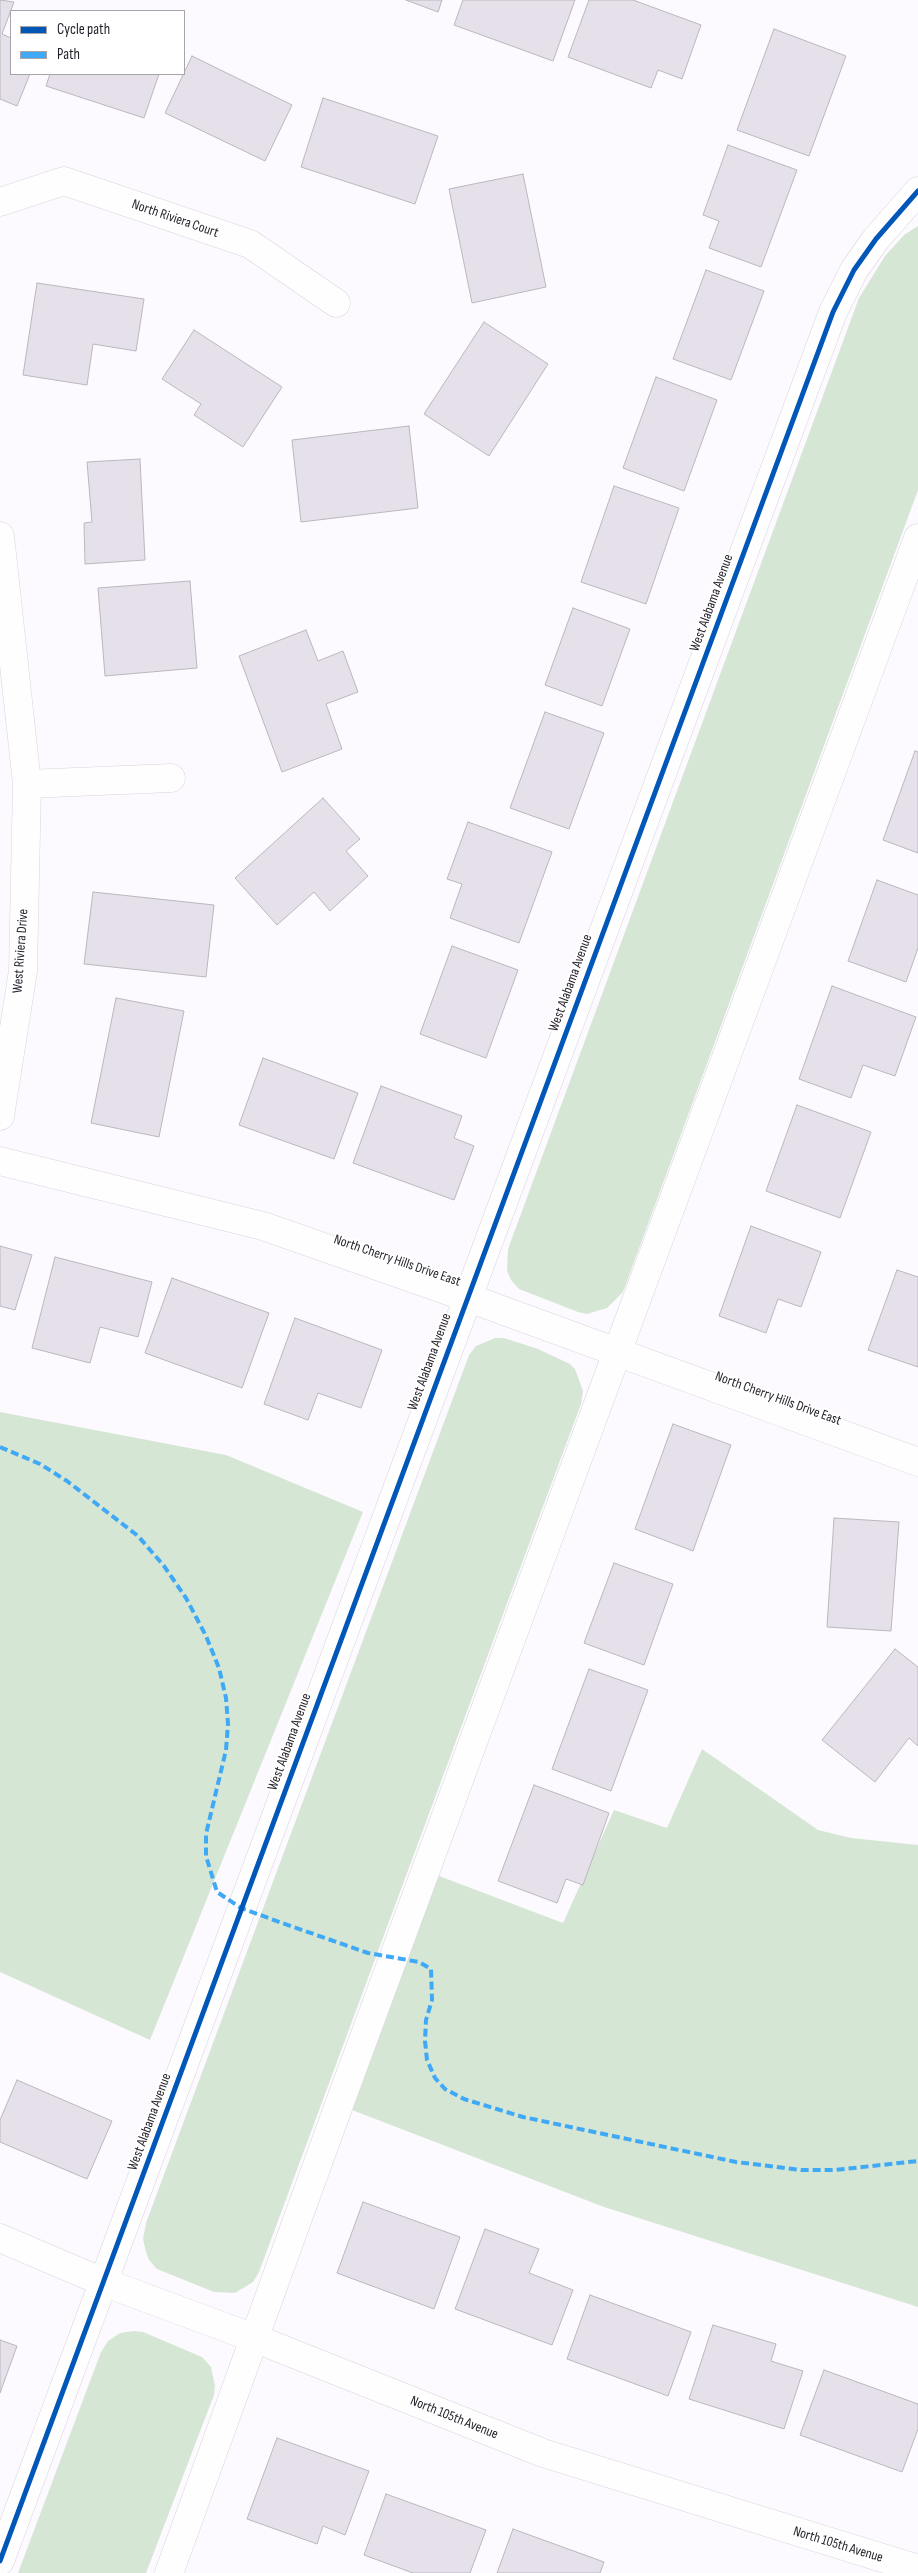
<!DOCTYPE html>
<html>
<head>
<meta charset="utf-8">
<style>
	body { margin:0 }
	#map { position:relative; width:918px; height:2573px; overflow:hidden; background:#fcfafe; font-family:"Sofia Sans Condensed",sans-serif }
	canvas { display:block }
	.legend { position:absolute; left:10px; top:10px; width:175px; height:65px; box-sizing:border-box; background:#fff; border:1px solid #a7a5a9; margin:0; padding:6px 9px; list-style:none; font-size:15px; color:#231e28 }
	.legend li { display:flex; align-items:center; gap:10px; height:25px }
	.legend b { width:25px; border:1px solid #a7a5a9 }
</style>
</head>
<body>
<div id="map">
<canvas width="918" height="2573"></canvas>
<ul class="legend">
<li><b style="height:6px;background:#0057b8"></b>Cycle path</li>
<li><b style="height:6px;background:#3fa9f5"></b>Path</li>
</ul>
</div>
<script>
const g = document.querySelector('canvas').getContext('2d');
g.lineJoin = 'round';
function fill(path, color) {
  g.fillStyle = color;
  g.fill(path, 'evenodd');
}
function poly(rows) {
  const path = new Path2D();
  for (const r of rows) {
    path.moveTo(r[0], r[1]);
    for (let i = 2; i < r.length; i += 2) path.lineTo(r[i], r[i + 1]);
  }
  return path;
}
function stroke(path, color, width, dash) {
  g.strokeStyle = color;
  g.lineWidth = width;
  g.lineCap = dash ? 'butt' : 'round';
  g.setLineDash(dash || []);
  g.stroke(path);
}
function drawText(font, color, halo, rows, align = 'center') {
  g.font = font + ' "Sofia Sans Condensed",sans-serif';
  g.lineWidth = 4;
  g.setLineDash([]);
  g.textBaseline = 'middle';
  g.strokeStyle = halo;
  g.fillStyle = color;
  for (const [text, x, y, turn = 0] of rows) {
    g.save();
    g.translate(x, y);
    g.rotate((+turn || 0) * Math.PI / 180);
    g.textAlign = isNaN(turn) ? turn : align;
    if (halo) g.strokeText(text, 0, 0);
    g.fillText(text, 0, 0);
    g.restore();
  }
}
const green = poly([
	[918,226,918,490,623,1292,607,1308,587,1314,578,1312,519,1289,511,1280,507,1271,508,1249,859,298,885,256,904,235],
	[495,1338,504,1338,538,1349,570,1364,575,1369,583,1391,581,1404,259,2272,253,2282,235,2293,214,2292,157,2269,149,2260,146,2252,143,2239,146,2223,469,1355,476,1346],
	[0,1412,226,1455,363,1512,150,2040,0,1972],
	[702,1749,818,1830,851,1838,918,1845,918,2307,604,2207,339,2105,426,1871,563,1923,614,1810,667,1828],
	[134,2331,143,2332,202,2357,211,2367,215,2386,214,2395,146,2573,18,2573,101,2352,108,2341,120,2333]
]);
const building = poly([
	[0,0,14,2,2,34,11,38,11,74,30,74,17,106,0,99,0,0],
	[406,0,442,0,438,12,406,0],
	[463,0,575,0,553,61,454,25,463,0],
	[589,0,633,0,701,25,682,79,658,70,651,88,568,57,589,0],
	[774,29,846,56,809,156,737,130,774,29],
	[192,56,292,105,265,161,165,113,192,56],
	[50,74,159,74,144,118,46,86,50,74],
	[323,98,438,136,415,204,301,167,323,98],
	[728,145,797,170,761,267,709,248,719,221,703,215,728,145],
	[523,174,546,287,472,303,449,189,523,174],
	[706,270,764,291,731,380,673,359,706,270],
	[37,283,144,299,136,351,93,344,87,385,23,375,37,283],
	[484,322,548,364,489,456,424,414,484,322],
	[194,330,282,387,243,447,194,415,201,404,162,379,194,330],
	[656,377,717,400,684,491,623,468,656,377],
	[409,426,418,508,301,522,292,440,409,426],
	[140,459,145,560,85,564,84,523,92,522,87,462,140,459],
	[614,486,679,508,646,604,581,582,614,486],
	[190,581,197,668,105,676,98,588,190,581],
	[573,608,630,629,602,706,545,685,573,608],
	[306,630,318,661,343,651,358,692,326,704,342,749,282,772,239,656,306,630],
	[545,712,604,733,569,829,510,808,545,712],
	[915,751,918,752,918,853,883,840,915,751],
	[323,798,360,839,346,851,368,876,330,911,314,892,277,925,235,878,323,798],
	[468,822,552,852,519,943,450,918,462,884,447,879,468,822],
	[877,880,918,895,918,948,906,982,848,961,877,880],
	[93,892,214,905,206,977,84,964,93,892],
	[452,946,518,970,486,1058,420,1034,452,946],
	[832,986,916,1017,895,1076,863,1065,851,1098,799,1079,832,986],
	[116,998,184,1011,159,1137,91,1123,116,998],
	[263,1058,358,1093,334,1159,239,1125,263,1058],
	[381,1086,462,1116,454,1138,474,1146,454,1200,353,1163,381,1086],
	[797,1105,871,1132,840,1218,766,1191,797,1105],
	[751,1226,821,1252,801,1307,778,1299,766,1333,719,1316,751,1226],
	[0,1246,32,1255,15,1310,0,1306,0,1246],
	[55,1257,152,1282,138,1337,100,1327,90,1363,32,1348,55,1257],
	[897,1270,918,1277,918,1367,868,1350,897,1270],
	[172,1278,269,1313,242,1388,145,1353,172,1278],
	[295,1318,382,1350,361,1408,318,1393,308,1420,264,1404,295,1318],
	[673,1424,731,1445,693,1551,635,1529,673,1424],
	[834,1518,899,1522,891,1631,827,1627,834,1518],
	[614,1563,673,1584,644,1665,584,1643,614,1563],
	[895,1649,918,1667,918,1746,909,1738,875,1782,822,1740,895,1649],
	[589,1669,648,1690,611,1791,552,1769,589,1669],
	[534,1785,609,1813,583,1885,566,1879,557,1903,498,1881,534,1785],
	[17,2080,112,2121,87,2179,0,2142,0,2120,17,2080],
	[363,2202,460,2237,434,2309,337,2273,363,2202],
	[485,2229,539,2249,529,2273,573,2290,552,2345,455,2309,485,2229],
	[590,2295,691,2332,668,2396,567,2359,590,2295],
	[713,2325,776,2344,771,2361,803,2371,784,2429,689,2399,713,2325],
	[0,2340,17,2346,0,2393,0,2340],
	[824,2370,918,2404,918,2429,902,2472,800,2435,824,2370],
	[277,2438,369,2471,345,2535,323,2526,317,2544,247,2519,277,2438],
	[386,2494,486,2530,470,2573,413,2573,364,2555,386,2494],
	[513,2529,604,2562,600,2573,497,2573,513,2529]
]);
const minor = poly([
	[0,202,64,181,250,244,336,303],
	[0,536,27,784,23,971,0,1116],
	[27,784,171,778],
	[0,1161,263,1226,466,1297,918,1462],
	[0,2238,103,2282,254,2338,543,2453,918,2569],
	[0,2561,833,312,854,270,876,239,918,191],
	[169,2573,339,2105,918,538]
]);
const quiet = poly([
	[0,1447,40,1464,67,1481,138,1536,164,1566,186,1598,206,1636,219,1668,226,1698,228,1724,226,1750,206,1834,206,1856,217,1892,241,1908,282,1923,368,1953,419,1962,431,1969,432,2000,426,2020,425,2041,427,2060,435,2078,445,2089,464,2099,523,2117,736,2162,801,2170,835,2170,918,2161]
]);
const cycleway = poly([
	[0,2561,833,312,854,270,876,239,918,191]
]);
const streetNames = [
	["North Riviera Court",175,219,19],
	["West Alabama Avenue",712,603,-70],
	["West Riviera Drive",21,951,-86],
	["West Alabama Avenue",571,983,-70],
	["North Cherry Hills Drive East",397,1261,19],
	["West Alabama Avenue",430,1362,-70],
	["North Cherry Hills Drive East",778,1399,20],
	["West Alabama Avenue",290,1742,-70],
	["West Alabama Avenue",150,2122,-70],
	["North 105th Avenue",454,2418,22],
	["North 105th Avenue",838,2545,17]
];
fill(green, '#d6e6d5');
fill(building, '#e5e0ea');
stroke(building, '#bbb7be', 1);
stroke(minor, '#d8d4dc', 29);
stroke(minor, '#fffeff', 28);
stroke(quiet, '#3fa9f5', 4, [8, 4]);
stroke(cycleway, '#0057b8', 5);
drawText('14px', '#231e28', '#fff', streetNames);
</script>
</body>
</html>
